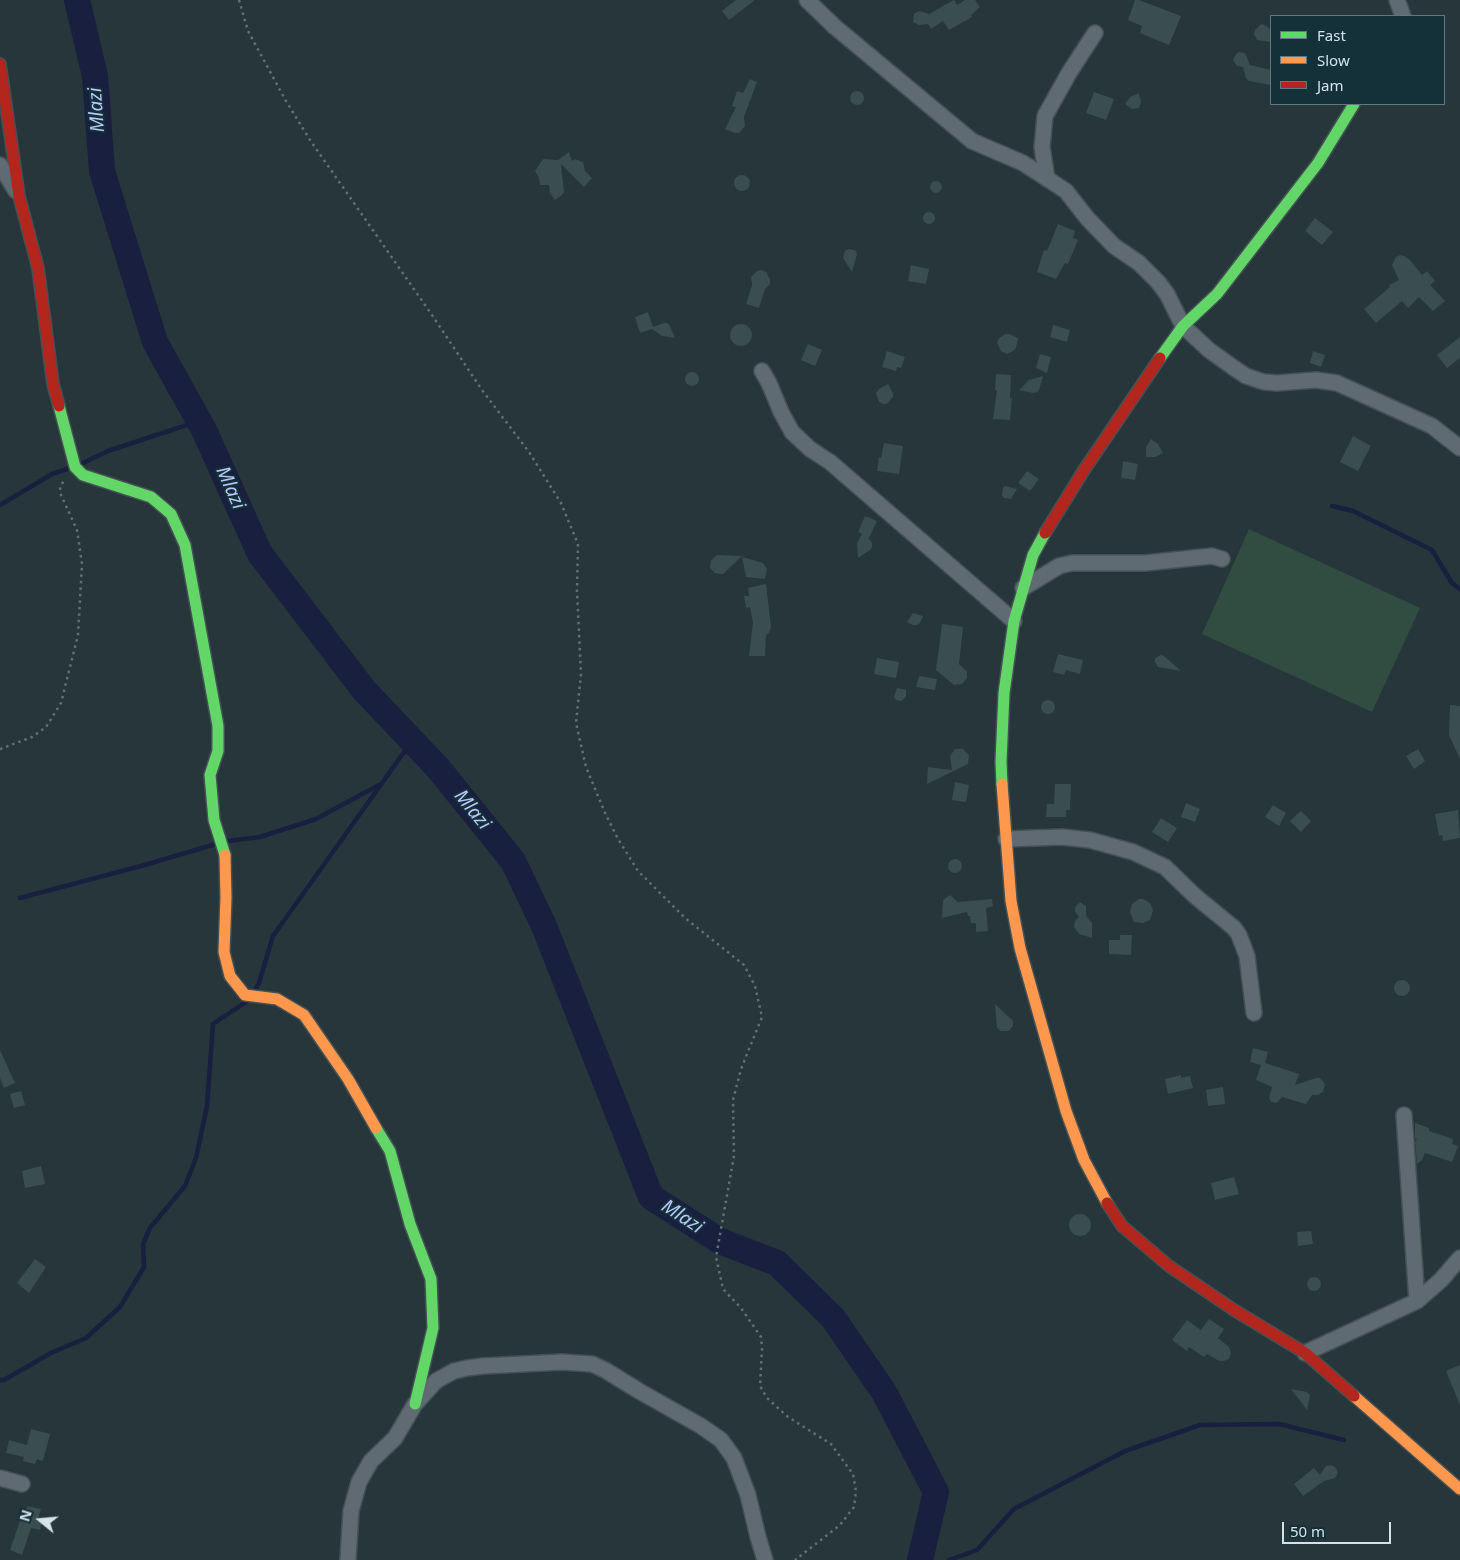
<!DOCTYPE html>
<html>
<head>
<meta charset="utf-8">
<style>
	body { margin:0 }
	#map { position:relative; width:1460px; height:1560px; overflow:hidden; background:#26363b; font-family:"Noto Sans",sans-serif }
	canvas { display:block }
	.legend { position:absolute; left:1270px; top:15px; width:175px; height:90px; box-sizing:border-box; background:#143038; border:1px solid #60787e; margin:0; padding:6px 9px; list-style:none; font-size:15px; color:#d3e3e8 }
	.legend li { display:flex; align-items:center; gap:10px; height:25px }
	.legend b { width:25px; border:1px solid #60787e }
	.north { position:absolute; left:15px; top:1495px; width:50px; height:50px; -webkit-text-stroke:4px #143038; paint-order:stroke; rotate:287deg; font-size:14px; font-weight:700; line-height:20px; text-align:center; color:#d3e3e8 }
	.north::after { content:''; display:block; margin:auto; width:18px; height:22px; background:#d3e3e8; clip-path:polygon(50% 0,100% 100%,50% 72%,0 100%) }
	.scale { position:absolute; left:1282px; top:1522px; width:109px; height:22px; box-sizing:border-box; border:2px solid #d3e3e8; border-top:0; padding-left:6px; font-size:15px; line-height:18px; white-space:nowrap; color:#d3e3e8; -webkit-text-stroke:4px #143038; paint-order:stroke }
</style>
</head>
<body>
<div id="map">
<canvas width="1460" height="1560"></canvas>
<ul class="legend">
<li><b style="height:6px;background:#63d668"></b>Fast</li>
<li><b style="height:6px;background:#ff974d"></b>Slow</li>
<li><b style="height:6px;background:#b3261e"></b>Jam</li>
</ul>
<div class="north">N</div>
<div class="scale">50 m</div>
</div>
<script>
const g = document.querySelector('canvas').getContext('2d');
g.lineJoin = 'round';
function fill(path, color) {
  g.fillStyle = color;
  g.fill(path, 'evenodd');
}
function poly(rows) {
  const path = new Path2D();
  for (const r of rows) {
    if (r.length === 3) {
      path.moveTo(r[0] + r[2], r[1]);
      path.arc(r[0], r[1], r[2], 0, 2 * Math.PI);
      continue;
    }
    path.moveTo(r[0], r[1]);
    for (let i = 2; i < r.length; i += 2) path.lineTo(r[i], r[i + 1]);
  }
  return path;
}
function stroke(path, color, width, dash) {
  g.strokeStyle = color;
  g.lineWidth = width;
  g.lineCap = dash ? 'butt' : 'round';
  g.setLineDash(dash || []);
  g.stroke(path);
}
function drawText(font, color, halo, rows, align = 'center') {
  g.font = font + ' "Noto Sans",sans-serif';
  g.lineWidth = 4;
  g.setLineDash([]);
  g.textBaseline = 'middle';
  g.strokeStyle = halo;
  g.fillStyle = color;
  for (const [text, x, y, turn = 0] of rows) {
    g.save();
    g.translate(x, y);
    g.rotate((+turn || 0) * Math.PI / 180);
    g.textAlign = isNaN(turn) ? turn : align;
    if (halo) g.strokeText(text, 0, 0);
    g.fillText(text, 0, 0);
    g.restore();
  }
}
const green = poly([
	[1249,529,1420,608,1372,712,1202,634]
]);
const stream = poly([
	[81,464,108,451,199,421],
	[0,505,52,474,70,468],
	[1332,506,1353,511,1432,550,1452,583,1460,589],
	[228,841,260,837,316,819,379,785],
	[20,898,141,866,216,844],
	[255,990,259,983,273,936,412,741],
	[0,1380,4,1380,51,1353,86,1338,120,1307,144,1267,143,1244,150,1228,185,1186,196,1158,207,1106,213,1024,246,1002],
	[949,1560,977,1550,1014,1509,1125,1451,1200,1425,1279,1424,1344,1440]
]);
const river = poly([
	[77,0,95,76,102,171,155,342,204,430,260,554,364,690,438,768,513,861,544,926,651,1197,720,1241,777,1263,833,1318,884,1392,936,1492,920,1560]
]);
const building = poly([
	[736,0,755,0,729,20,722,11],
	[954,0,957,5,965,0,975,0,980,7,971,15,972,17,949,30,943,21,931,29,928,24,919,25,913,22,914,14,917,12,920,11,929,14],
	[1135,0,1139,0,1181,16,1169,45,1140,33,1142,26,1128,20],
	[1261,24,1265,25,1271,30,1271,42,1257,40,1254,34,1255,30],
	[1239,52,1245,53,1250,65,1271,70,1271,85,1249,81,1246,78,1243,67,1237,66,1233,60,1236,54],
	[750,79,757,82,744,117,745,126,739,133,735,133,725,129,736,107,732,106,737,91,743,93],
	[857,98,7],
	[1094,92,1114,99,1106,120,1086,113],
	[1139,93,1141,102,1139,108,1132,109,1125,104,1130,97],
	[569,152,572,161,575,159,583,162,585,171,592,178,584,187,561,164,564,192,562,195,555,200,550,193,549,185,540,185,539,178,535,171,543,159,558,160],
	[742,183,8],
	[936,187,6],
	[929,218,6],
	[1315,218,1333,232,1322,245,1305,231],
	[1058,224,1075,231,1073,238,1078,240,1068,264,1065,263,1056,279,1037,272,1044,250,1047,251],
	[848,249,855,250,857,254,852,272,843,258,845,251],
	[1400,255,1404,256,1410,260,1422,275,1427,271,1435,281,1430,285,1445,301,1433,311,1419,297,1408,308,1402,301,1376,323,1364,309,1390,287,1389,285,1399,280,1392,265,1396,257],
	[911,265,929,269,926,284,908,281],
	[761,270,766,272,770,279,770,284,765,289,759,308,746,304,752,285,751,277,757,271],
	[648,312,653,327,664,323,667,323,670,326,675,338,662,336,652,329,640,333,635,317],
	[741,335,11],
	[1053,325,1070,330,1067,342,1050,337],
	[1005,334,1009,334,1018,338,1016,348,1013,351,1007,354,1001,351,997,343,998,339],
	[1460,337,1460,358,1447,368,1437,355],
	[808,344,822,350,815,366,801,360],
	[887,351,905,357,901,368,897,367,896,371,882,367],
	[1313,351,1325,355,1321,367,1310,363],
	[1040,354,1051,357,1047,373,1036,368],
	[692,379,7],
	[996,374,1011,375,1010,399,1012,397,1010,420,993,419,997,390,995,390],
	[1043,376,1039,390,1037,392,1033,393,1019,390,1029,380],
	[888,384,893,393,893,397,887,404,883,404,879,402,876,393,879,389],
	[1353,436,1371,446,1358,471,1340,462],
	[1151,439,1158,444,1163,453,1155,457,1146,457,1146,447],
	[884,443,903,446,899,474,877,471,879,457,881,458],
	[1123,461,1138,464,1135,480,1121,478],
	[1027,471,1039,479,1030,491,1018,483],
	[1005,486,1017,489,1011,499,1004,498,1002,495,1003,488],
	[865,516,877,521,869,538,868,537,872,543,872,547,870,550,858,558,857,543,862,534,858,532],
	[717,555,742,556,723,574,715,573,710,568,711,560],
	[742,557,763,563,767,569,765,579,746,577],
	[766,584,771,627,769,633,766,635,765,656,749,656,753,623,750,607,746,608,744,596,749,596,748,588],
	[913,613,923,616,920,623,917,625,913,625,907,622],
	[942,624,963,627,959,664,967,672,967,678,962,684,954,685,936,670],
	[1058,654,1083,660,1080,674,1066,670,1064,675,1053,672],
	[1161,655,1164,656,1181,671,1158,667,1155,662,1155,658],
	[877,658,899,662,896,678,874,674],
	[919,676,937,679,935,690,916,687],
	[897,688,906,690,906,696,902,701,896,700,894,697],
	[1048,707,7],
	[1450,705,1460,706,1460,759,1449,735],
	[955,749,963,749,969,755,968,764,927,784,928,767,952,770,950,756],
	[1418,749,1425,761,1414,769,1406,756],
	[955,782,969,785,966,802,952,800],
	[1055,784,1071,784,1070,810,1066,810,1066,817,1046,817,1047,804,1054,804],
	[1186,803,1200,809,1195,822,1181,817],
	[1273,805,1286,813,1279,826,1265,817],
	[1458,810,1460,838,1443,841,1442,835,1439,836,1435,814],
	[1301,811,1311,821,1301,832,1290,821],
	[1161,818,1177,828,1168,842,1152,832],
	[955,866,7],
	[950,895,958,902,992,899,993,906,986,908,988,931,976,932,976,923,971,923,970,916,968,916,967,912,942,918,943,900],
	[1139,899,1143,899,1150,903,1153,910,1150,920,1143,923,1134,922,1130,912,1132,904],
	[1080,902,1086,906,1086,916,1092,923,1092,938,1079,934,1074,927,1075,921,1079,917,1075,911,1075,907],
	[1120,935,1132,935,1131,955,1109,954,1109,940,1120,940],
	[1402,988,8],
	[995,1004,1013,1021,1013,1026,1009,1031,1001,1031,997,1028],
	[1253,1048,1268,1052,1265,1063,1299,1074,1295,1085,1316,1078,1320,1078,1325,1084,1323,1092,1318,1095,1312,1095,1306,1104,1282,1097,1277,1103,1271,1102,1269,1098,1272,1087,1256,1080,1261,1065,1250,1062],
	[0,1050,15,1083,4,1088,0,1078],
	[1181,1075,1181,1078,1190,1076,1193,1088,1168,1094,1165,1079],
	[1223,1087,1225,1104,1208,1106,1206,1090],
	[21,1091,25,1105,14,1108,10,1094],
	[1415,1123,1429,1128,1429,1131,1453,1139,1452,1144,1458,1146,1452,1162,1425,1153,1422,1160,1417,1164,1415,1142,1417,1139,1415,1138],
	[41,1166,45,1184,25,1188,22,1171],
	[1234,1177,1239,1194,1215,1200,1211,1183],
	[1080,1225,11],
	[1311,1231,1313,1244,1298,1246,1297,1232],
	[35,1259,46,1267,29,1293,17,1283],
	[1314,1284,7],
	[1209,1319,1224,1329,1218,1338,1229,1347,1231,1353,1229,1359,1224,1361,1219,1361,1207,1354,1204,1357,1189,1347,1187,1351,1172,1340,1187,1320,1201,1330],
	[1460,1365,1460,1405,1446,1371],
	[1291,1389,1307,1392,1310,1395,1307,1410],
	[31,1429,50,1434,43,1461,37,1459,35,1464,23,1461,24,1457,6,1453,9,1440,27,1445],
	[1331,1465,1336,1468,1338,1473,1335,1478,1324,1481,1303,1496,1294,1484,1314,1468,1320,1475,1326,1466],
	[27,1506,41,1509,38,1519,42,1520,40,1530,31,1528,22,1555,10,1550,22,1515,25,1516]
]);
const path = poly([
	[239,0,248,31,286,101,310,140,432,315,482,390,529,452,561,503,578,544,577,591,581,674,576,723,586,767,605,813,618,839,638,871,685,918,744,965,755,986,762,1017,741,1069,733,1100,734,1156,716,1257,723,1289,741,1308,761,1337,762,1349,760,1386,767,1398,788,1417,831,1444,853,1474,856,1491,854,1507,840,1525,795,1560],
	[0,749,32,737,46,727,61,703,78,635,82,564,77,530,61,495,60,487,65,479]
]);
const street = poly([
	[807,0,835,27,972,141,1023,163,1066,191,1087,218,1114,246,1139,263,1158,282,1167,294,1183,326,1209,350,1234,368,1246,376,1264,382,1277,383,1316,380,1337,383,1432,426,1460,448],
	[1397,0,1403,16],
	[0,165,16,191],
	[1047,179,1042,147,1045,116,1069,73,1095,33],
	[762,371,769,383,781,412,792,432,810,449,830,462,1014,621],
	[1023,588,1059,566,1072,563,1145,563,1212,556,1222,559],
	[1006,839,1062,837,1090,840,1133,852,1165,867,1195,896,1234,928,1239,935,1247,956,1254,1013],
	[1404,1115,1417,1301],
	[1305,1353,1417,1301,1441,1280,1460,1258],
	[0,1478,22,1484],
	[348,1560,351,1511,359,1482,371,1461,395,1438,415,1404,436,1381,454,1371,467,1368,483,1366,562,1362,592,1364,605,1370,639,1391,701,1426,721,1440,734,1458,748,1495,758,1537,765,1560]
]);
const fast = poly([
	[1160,358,1183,326,1217,294,1318,163,1354,104],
	[59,406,75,467,83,475,151,497,171,514,185,545,218,726,218,751,210,775,214,820,225,855],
	[1002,784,1001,762,1004,693,1014,621,1033,555,1045,533],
	[376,1128,390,1151,410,1224,431,1279,433,1328,415,1404]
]);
const slow = poly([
	[1002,784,1011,901,1020,948,1066,1111,1084,1160,1107,1203],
	[225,855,226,898,224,952,230,976,245,995,277,999,304,1015,348,1079,376,1128],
	[1354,1396,1460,1489]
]);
const jam = poly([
	[0,64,19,196,38,268,53,384,59,406],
	[1045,533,1084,470,1160,358],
	[1107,1203,1122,1226,1169,1266,1234,1310,1305,1353,1354,1396]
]);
const waterNames = [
	["Mlazi",97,110,-94],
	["Mlazi",230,488,66],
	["Mlazi",472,810,51],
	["Mlazi",682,1217,33]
];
fill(green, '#314c41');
stroke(stream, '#191f3e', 4.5);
stroke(river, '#191f3e', 26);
fill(building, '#3a4d4f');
stroke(street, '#435155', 18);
stroke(fast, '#435155', 14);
stroke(slow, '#435155', 14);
stroke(jam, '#435155', 14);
stroke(path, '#646e75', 2.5, [2.5, 4]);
stroke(street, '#5f6a72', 15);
stroke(fast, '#63d668', 11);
stroke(slow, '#ff974d', 11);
stroke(jam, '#b3261e', 11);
drawText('italic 19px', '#bac6fb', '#143038', waterNames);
</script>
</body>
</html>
